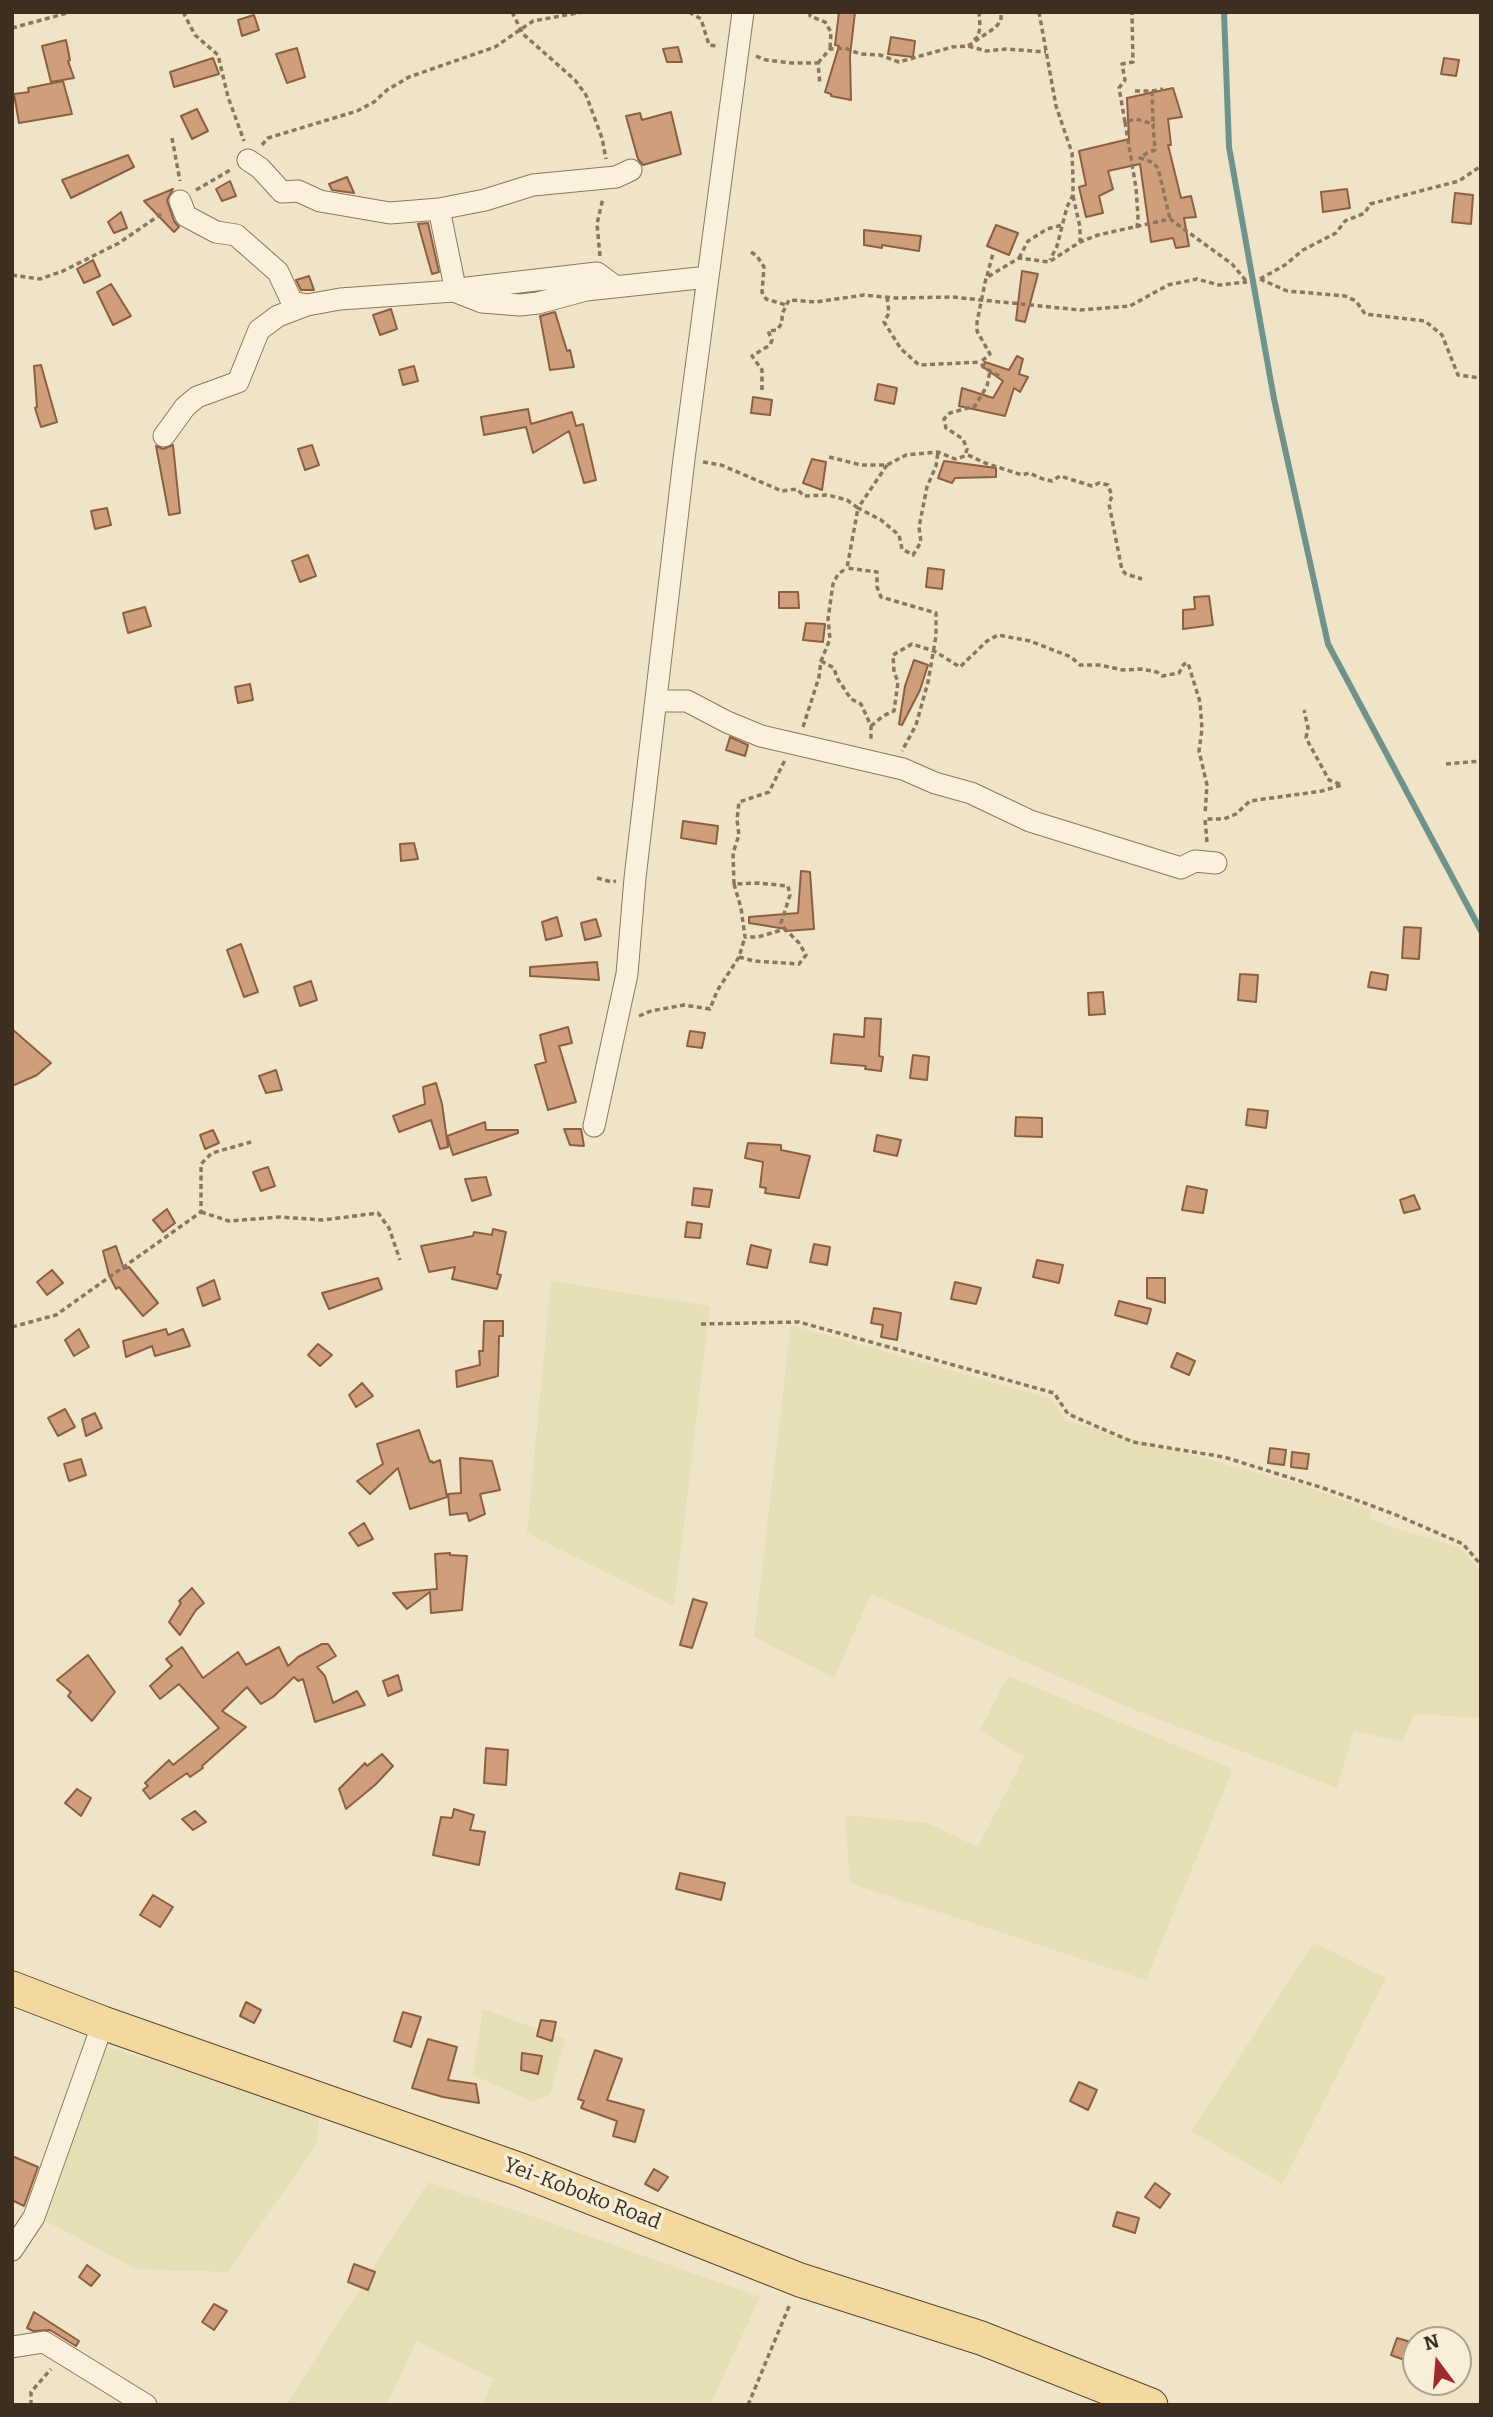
<!DOCTYPE html>
<html>
<head>
<meta charset="utf-8">
<style>
	body { margin:0 }
	#map { position:relative; width:1493px; height:2417px; overflow:hidden; background:#f0e4c8; font-family:Bitter,serif }
	canvas { display:block }
	.frame { position:absolute; inset:0; border:14px solid #3d2e20; pointer-events:none }
	.north { position:absolute; left:1402px; top:2326px; width:70px; height:70px; box-sizing:border-box; background:#f7eed8; border:2px solid #ada18e; border-radius:50%; rotate:344deg; font-size:19px; font-weight:700; line-height:28px; text-align:center; color:#3d2e20 }
	.north::after { content:''; display:block; margin:auto; width:24px; height:32px; background:#9e2a2b; clip-path:polygon(50% 0,100% 100%,50% 72%,0 100%) }
</style>
</head>
<body>
<div id="map">
<canvas width="1493" height="2417"></canvas>
<div class="frame"></div>
<div class="north">N</div>
</div>
<script>
const g = document.querySelector('canvas').getContext('2d');
g.lineJoin = 'round';
function fill(path, color) {
  g.fillStyle = color;
  g.fill(path, 'evenodd');
}
function poly(rows) {
  const path = new Path2D();
  for (const r of rows) {
    path.moveTo(r[0], r[1]);
    for (let i = 2; i < r.length; i += 2) path.lineTo(r[i], r[i + 1]);
  }
  return path;
}
function stroke(path, color, width, dash) {
  g.strokeStyle = color;
  g.lineWidth = width;
  g.lineCap = dash ? 'butt' : 'round';
  g.setLineDash(dash || []);
  g.stroke(path);
}
function drawText(font, color, halo, rows, align = 'center') {
  g.font = font + ' Bitter,serif';
  g.lineWidth = 7;
  g.setLineDash([]);
  g.textBaseline = 'middle';
  g.strokeStyle = halo;
  g.fillStyle = color;
  for (const [text, x, y, turn = 0] of rows) {
    g.save();
    g.translate(x, y);
    g.rotate((+turn || 0) * Math.PI / 180);
    g.textAlign = isNaN(turn) ? turn : align;
    if (halo) g.strokeText(text, 0, 0);
    g.fillText(text, 0, 0);
    g.restore();
  }
}
const farmland = poly([
	[551,1281,710,1306,674,1606,527,1533],
	[791,1325,1052,1399,1066,1421,1299,1484,1371,1510,1370,1518,1388,1526,1459,1547,1481,1571,1481,1718,1414,1714,1403,1742,1354,1731,1337,1788,1137,1711,871,1594,834,1678,754,1637],
	[1008,1676,1233,1769,1146,1980,850,1883,845,1815,928,1823,978,1847,1024,1757,980,1730],
	[1314,1943,1386,1978,1282,2184,1191,2131],
	[483,2009,565,2039,550,2094,533,2102,473,2075],
	[107,2047,320,2111,317,2143,228,2272,136,2269,46,2221],
	[428,2182,540,2219,760,2297,710,2405,483,2405,493,2379,416,2341,387,2405,286,2405]
]);
const stream = poly([
	[1224,12,1229,147,1274,399,1328,644,1481,931]
]);
const building = poly([
	[839,12,855,12,850,56,851,100,831,96,831,94,825,92,839,46,835,45,839,12],
	[254,15,259,30,242,36,238,20,254,15],
	[891,37,915,41,913,57,888,54,891,37],
	[66,40,70,60,68,61,74,78,51,82,42,46,66,40],
	[678,47,682,62,667,62,663,49,678,47],
	[297,48,305,77,287,83,276,54,297,48],
	[213,58,219,74,174,87,170,72,213,58],
	[1444,58,1459,60,1456,76,1441,74,1444,58],
	[63,81,72,114,19,123,14,94,29,92,28,88,63,81],
	[1173,88,1182,117,1168,119,1171,145,1168,145,1181,198,1191,196,1196,217,1184,218,1189,246,1176,248,1173,238,1151,242,1140,164,1108,171,1113,189,1099,196,1103,213,1086,217,1079,187,1086,185,1079,151,1129,139,1127,98,1173,88],
	[197,109,208,131,192,139,181,116,197,109],
	[671,112,681,154,643,165,638,159,626,116,640,113,642,120,671,112],
	[128,155,134,167,71,198,62,180,128,155],
	[347,177,354,193,332,190,329,184,347,177],
	[230,181,236,196,222,201,216,189,230,181],
	[173,189,167,200,174,221,179,227,174,232,144,201,173,189],
	[1347,189,1350,208,1323,212,1321,192,1347,189],
	[1455,193,1473,195,1471,224,1452,222,1455,193],
	[121,212,127,228,114,233,108,222,121,212],
	[428,223,439,272,432,274,418,224,428,223],
	[996,225,1018,233,1009,255,987,246,996,225],
	[864,230,921,236,919,251,882,245,882,248,864,245,864,230],
	[93,260,100,276,84,283,77,269,93,260],
	[1022,271,1038,274,1025,322,1016,320,1022,271],
	[309,276,314,290,301,290,296,280,309,276],
	[111,284,131,316,113,325,97,292,111,284],
	[391,309,397,329,380,335,373,315,391,309],
	[555,312,567,351,570,350,574,367,550,370,540,316,555,312],
	[1017,356,1023,359,1019,374,1028,377,1020,392,1014,388,1005,416,959,406,962,388,993,398,1003,381,983,367,985,362,1009,370,1017,356],
	[41,365,57,422,41,427,35,408,37,407,34,366,41,365],
	[414,366,418,381,403,385,399,370,414,366],
	[878,384,897,388,894,404,875,400,878,384],
	[753,397,772,400,770,415,751,413,753,397],
	[528,409,531,424,572,412,576,426,583,424,596,480,584,483,569,431,533,453,526,427,484,435,481,417,528,409],
	[173,445,180,513,169,515,156,446,163,449,173,445],
	[312,445,319,465,305,470,298,449,312,445],
	[812,459,826,462,822,490,803,483,812,459],
	[944,461,996,468,996,477,955,478,952,483,938,478,944,461],
	[107,508,111,525,95,529,91,511,107,508],
	[308,555,316,576,300,582,292,561,308,555],
	[928,568,944,570,942,589,926,587,928,568],
	[779,592,798,592,799,608,779,608,779,592],
	[1209,596,1213,625,1183,629,1183,610,1195,609,1194,597,1209,596],
	[145,607,151,626,128,633,123,613,145,607],
	[806,623,825,624,823,642,803,640,806,623],
	[914,660,928,665,920,690,902,725,899,724,905,686,914,660],
	[250,684,253,700,238,703,235,687,250,684],
	[730,737,748,745,745,756,726,750,730,737],
	[683,821,718,826,716,844,681,838,683,821],
	[414,843,418,859,401,861,400,844,414,843],
	[801,871,810,872,814,929,785,931,786,929,749,923,749,917,798,913,801,871],
	[557,917,562,936,546,940,542,922,557,917],
	[596,919,601,936,585,940,581,923,596,919],
	[1404,927,1421,928,1419,959,1402,958,1404,927],
	[241,944,258,992,244,997,227,950,241,944],
	[597,962,599,980,530,976,530,967,597,962],
	[1371,972,1388,975,1386,990,1368,987,1371,972],
	[1240,974,1258,975,1256,1002,1238,1000,1240,974],
	[311,981,317,1000,300,1006,294,987,311,981],
	[1103,992,1105,1014,1089,1015,1088,993,1103,992],
	[865,1018,881,1019,879,1056,883,1057,881,1071,865,1069,866,1066,831,1063,834,1034,864,1037,865,1018],
	[568,1027,572,1043,559,1046,576,1102,548,1110,535,1065,546,1062,540,1035,568,1027],
	[12,1029,51,1063,37,1075,12,1086,12,1029],
	[690,1031,705,1033,702,1048,687,1046,690,1031],
	[913,1055,929,1057,927,1080,910,1078,913,1055],
	[276,1070,282,1090,266,1093,259,1076,276,1070],
	[436,1083,442,1104,448,1147,440,1149,431,1120,399,1132,393,1116,425,1104,423,1087,436,1083],
	[1248,1109,1268,1111,1266,1128,1246,1125,1248,1109],
	[1016,1117,1042,1118,1042,1137,1015,1136,1016,1117],
	[485,1122,486,1130,518,1130,518,1133,453,1155,447,1136,485,1122],
	[564,1129,581,1129,584,1146,570,1145,564,1129],
	[213,1130,219,1143,205,1149,200,1135,213,1130],
	[877,1135,901,1140,897,1156,874,1151,877,1135],
	[748,1143,781,1145,781,1150,810,1156,799,1198,765,1193,766,1188,760,1187,763,1162,745,1158,748,1143],
	[268,1167,275,1186,261,1191,253,1172,268,1167],
	[486,1177,491,1195,472,1201,465,1179,486,1177],
	[1187,1186,1207,1190,1203,1213,1182,1210,1187,1186],
	[694,1188,712,1190,709,1207,692,1205,694,1188],
	[1414,1195,1420,1209,1404,1213,1400,1200,1414,1195],
	[167,1209,175,1223,163,1232,153,1220,167,1209],
	[687,1222,702,1224,700,1238,685,1237,687,1222],
	[493,1229,506,1232,497,1274,501,1275,497,1289,452,1279,455,1267,429,1272,421,1246,473,1236,474,1232,492,1235,493,1229],
	[814,1244,830,1247,827,1265,810,1262,814,1244],
	[751,1245,771,1250,767,1268,747,1264,751,1245],
	[116,1246,124,1269,129,1267,158,1303,143,1316,119,1287,116,1289,109,1275,103,1251,116,1246],
	[1037,1260,1063,1265,1059,1283,1033,1277,1037,1260],
	[52,1270,63,1283,47,1295,37,1282,52,1270],
	[378,1278,382,1289,329,1309,322,1293,378,1278],
	[1147,1278,1165,1278,1165,1303,1147,1298,1147,1278],
	[214,1280,220,1299,203,1306,197,1288,214,1280],
	[955,1282,981,1288,976,1304,951,1299,955,1282],
	[1119,1301,1151,1309,1147,1324,1115,1315,1119,1301],
	[874,1308,901,1313,897,1340,881,1337,883,1325,871,1323,874,1308],
	[484,1321,503,1321,503,1336,499,1336,498,1376,457,1387,456,1371,480,1365,479,1351,483,1351,484,1321],
	[79,1329,89,1347,74,1356,65,1340,79,1329],
	[166,1329,168,1335,183,1329,190,1346,155,1356,152,1346,126,1357,123,1341,166,1329],
	[318,1344,332,1355,320,1366,308,1355,318,1344],
	[1177,1353,1195,1361,1189,1375,1171,1367,1177,1353],
	[362,1383,373,1396,356,1407,349,1395,362,1383],
	[65,1409,75,1427,58,1436,48,1418,65,1409],
	[95,1413,102,1428,86,1436,82,1419,95,1413],
	[419,1430,430,1462,432,1461,433,1463,440,1460,447,1497,410,1509,398,1468,370,1494,357,1481,383,1464,377,1444,419,1430],
	[1270,1448,1286,1450,1284,1465,1268,1463,1270,1448],
	[1292,1452,1309,1454,1307,1469,1291,1467,1292,1452],
	[460,1458,492,1461,500,1490,480,1494,485,1514,469,1521,467,1513,450,1515,448,1494,461,1493,460,1458],
	[81,1459,86,1475,69,1481,64,1464,81,1459],
	[364,1523,373,1539,358,1546,349,1533,364,1523],
	[450,1553,450,1555,467,1556,462,1610,431,1613,430,1592,407,1609,393,1593,437,1589,435,1554,450,1553],
	[192,1588,204,1603,196,1610,180,1635,169,1622,181,1603,179,1601,192,1588],
	[693,1599,707,1603,692,1648,680,1645,693,1599],
	[322,1644,328,1644,336,1656,317,1667,325,1676,333,1703,357,1691,365,1705,315,1722,303,1679,298,1681,294,1677,273,1697,261,1704,247,1687,222,1711,246,1727,202,1766,203,1768,190,1777,187,1773,150,1799,143,1790,148,1786,145,1783,169,1760,173,1765,219,1728,179,1684,160,1699,150,1686,172,1666,166,1659,182,1647,203,1678,238,1652,246,1665,279,1647,288,1666,298,1657,322,1644],
	[88,1655,115,1692,92,1721,68,1696,71,1692,57,1680,88,1655],
	[398,1675,402,1690,388,1696,383,1681,398,1675],
	[486,1748,508,1750,506,1785,484,1783,486,1748],
	[382,1754,393,1766,375,1785,346,1809,339,1789,365,1763,367,1766,382,1754],
	[77,1789,91,1798,81,1816,65,1803,77,1789],
	[454,1809,474,1815,470,1830,485,1832,479,1865,433,1855,441,1817,452,1818,454,1809],
	[195,1811,206,1822,193,1830,182,1819,195,1811],
	[680,1873,725,1883,721,1900,676,1889,680,1873],
	[153,1895,173,1907,160,1927,140,1915,153,1895],
	[246,2002,261,2010,254,2023,240,2016,246,2002],
	[403,2012,421,2017,411,2047,394,2041,403,2012],
	[541,2020,556,2022,552,2041,537,2036,541,2020],
	[428,2039,457,2047,448,2080,476,2084,479,2103,443,2097,412,2088,428,2039],
	[595,2050,622,2059,607,2100,644,2110,635,2142,613,2136,617,2121,581,2108,584,2101,578,2099,595,2050],
	[522,2053,542,2056,538,2074,521,2070,522,2053],
	[1079,2082,1097,2090,1088,2110,1070,2101,1079,2082],
	[12,2156,38,2167,24,2206,12,2200,12,2156],
	[654,2169,668,2177,658,2191,645,2184,654,2169],
	[1155,2183,1170,2194,1160,2208,1145,2197,1155,2183],
	[1117,2212,1139,2218,1135,2233,1113,2226,1117,2212],
	[354,2264,375,2272,368,2290,348,2282,354,2264],
	[87,2265,100,2275,91,2286,79,2277,87,2265],
	[214,2304,227,2311,214,2330,202,2322,214,2304],
	[34,2312,79,2341,76,2346,50,2330,33,2331,27,2328,34,2312],
	[1397,2338,1414,2343,1407,2361,1391,2355,1397,2338]
]);
const path = poly([
	[183,12,195,35,218,55,228,97,244,141],
	[512,12,523,34,575,80,586,95,602,138,606,159],
	[689,12,701,19,709,45,719,46],
	[810,12,810,16,825,22,831,32,830,49],
	[1039,12,1056,106,1072,153,1073,178,1073,195,1067,207,1057,246,1050,260],
	[12,28,71,12],
	[974,40,978,37,980,27,979,12],
	[968,46,996,27,1001,20,1001,12],
	[756,56,766,60,791,63,818,63,820,85],
	[818,63,830,49,845,48,860,54,880,55,899,62,952,47,968,46,986,51,1006,49,1046,52],
	[1135,91,1152,91,1153,124],
	[1152,91,1163,89],
	[1125,122,1119,88,1125,80,1122,64,1133,62,1132,12],
	[172,138,180,181],
	[262,145,268,138,357,111,374,102,387,90,409,77,495,47,533,21,583,12],
	[196,190,232,169],
	[1073,196,1080,227,1080,242],
	[1137,228,1138,217,1136,188,1125,122,1136,119,1153,124,1155,150,1147,153,1140,158,1152,162,1158,168,1170,219],
	[751,252,757,256,764,267,762,292,766,299,786,305],
	[600,256,597,224,603,198],
	[1019,258,1028,241,1047,229,1062,225],
	[12,275,40,279,63,271,119,243,164,212],
	[987,276,993,253],
	[1260,279,1287,291,1345,296,1356,301,1365,314,1425,321,1442,335,1458,375,1481,378],
	[1260,279,1285,265,1303,250,1336,233,1345,221,1365,213,1370,204,1459,181,1481,166],
	[887,297,889,313,884,322,901,349,919,365,981,362],
	[999,376,983,367,981,362,990,354,977,331,977,322,986,278,1019,258,1049,262,1080,242,1098,235,1170,219,1232,264,1247,282],
	[762,390,762,370,752,356,770,345,772,340,768,331,777,330,782,323,782,314,789,300,816,302,864,295,895,298,952,297,1080,310,1130,306,1168,285,1197,279,1219,285,1247,282],
	[968,455,985,463,1022,475,1029,473,1043,479,1052,481,1060,476,1092,486,1099,483,1108,485,1112,496,1109,504,1122,570,1126,574,1142,579],
	[829,457,861,465,887,465,906,455,938,452,955,459,965,456,967,449,963,439,946,428,944,419,950,413,975,406,987,386,990,371],
	[703,462,721,465,782,491,797,489,804,496,828,495,847,500,858,508,847,568,877,572,877,587,881,597,936,613,936,636,928,682,916,725,902,751],
	[887,465,858,508,881,520,899,535,902,549,913,555,921,542,919,527,927,487,936,466,938,452],
	[821,661,834,668,837,678,851,699,861,704,871,726,871,740],
	[871,726,883,716,894,711,898,682,894,672,893,655,912,644,934,651,960,667,987,641,998,635,1030,641,1071,657,1080,665,1099,665,1123,670,1141,669,1157,672,1162,676,1179,673,1184,664,1188,663,1200,702,1202,729,1199,751,1207,785,1205,814],
	[803,727,819,677,821,661,830,639,828,619,833,584,838,574,847,568],
	[1446,764,1481,761],
	[1207,842,1205,819,1224,819,1236,814,1250,801,1322,791,1342,785,1329,780,1306,738,1308,728,1304,710],
	[597,878,612,882,616,881],
	[734,884,741,908,745,937,758,937,785,929,781,923,790,895,788,886,758,883,734,884,733,853,739,835,737,820,739,802,769,792,785,760],
	[739,957,754,961,799,964,806,955,799,943,785,929],
	[639,1016,651,1011,684,1005,710,1009,717,991,739,957,745,937],
	[201,1212,229,1221,280,1217,323,1220,378,1213,389,1228,400,1260],
	[701,1324,799,1322,1054,1393,1068,1414,1133,1442,1224,1457,1326,1489,1394,1514,1463,1544,1481,1565],
	[12,1327,56,1315,201,1212,201,1164,212,1153,251,1142],
	[31,2405,31,2392,51,2369],
	[748,2405,790,2304]
]);
const minor = poly([
	[248,160,260,168,282,192,298,191,320,201,390,213,439,209,456,292,467,288,597,273,616,287],
	[180,201,186,216,216,232,236,235,278,272,292,302,307,305],
	[439,209,485,200,533,185,616,177,631,170],
	[164,436,185,407,197,397,238,382,259,330,278,316,307,305,340,299,454,291,482,302,520,305,538,303,586,290,708,277],
	[657,701,687,701,727,722,761,736,903,769,935,783,971,793,1030,821,1181,868,1195,861,1216,863],
	[594,1126,627,974,635,878,684,459,743,12],
	[12,2250,34,2217,103,2023],
	[12,2347,44,2342,146,2405]
]);
const primary = poly([
	[12,1988,103,2023,521,2170,800,2280,981,2338,1151,2405]
]);
const streetNames = [
	["Yei-Koboko Road",582,2194,21]
];
fill(farmland, '#e6deb5');
stroke(stream, '#6f938a', 6);
fill(building, '#cf9f7d');
stroke(building, '#8d5f41', 2);
stroke(minor, '#8d765c', 23);
stroke(primary, '#5b4430', 35);
stroke(path, '#8d765c', 3.5, [5, 3.5]);
stroke(minor, '#faf1dc', 21);
stroke(primary, '#f3d9a0', 33);
drawText('21px', '#3d2e20', '#f7eed8', streetNames);
</script>
</body>
</html>
